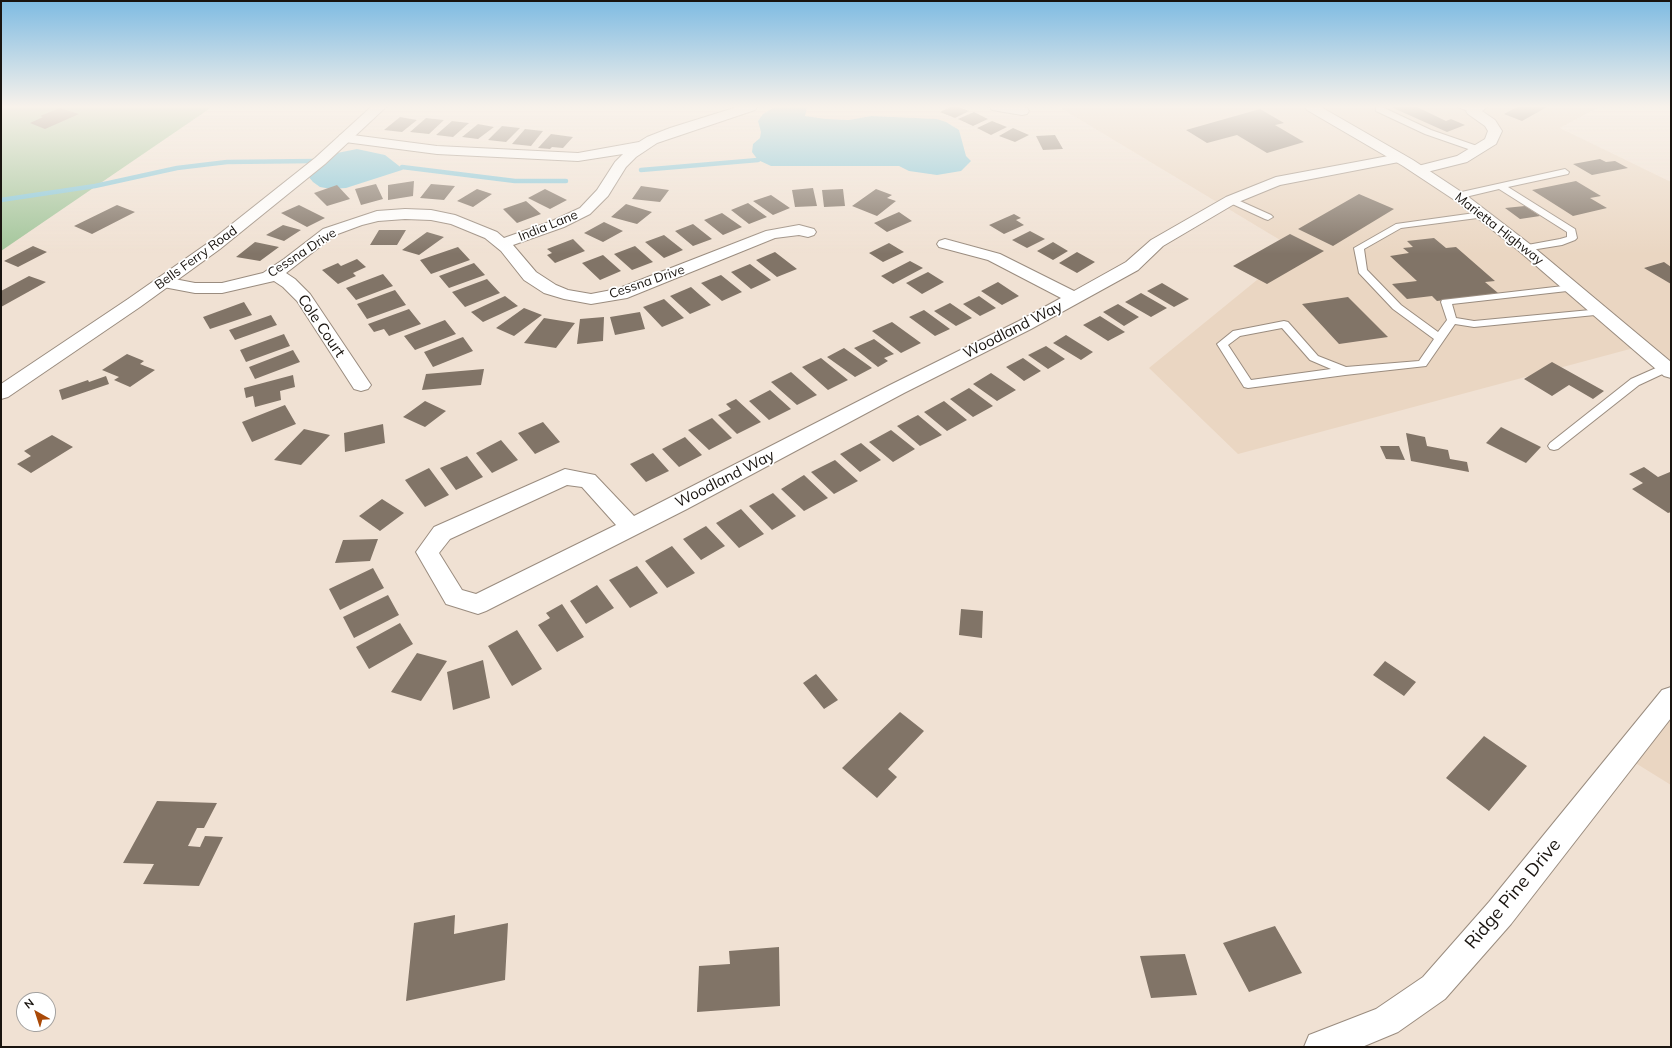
<!DOCTYPE html>
<html>
<head>
<meta charset="utf-8">
<style>
	body { margin:0 }
	#map { position:relative; width:1672px; height:1048px; overflow:hidden; background:#f0e1d3; font-family:Mulish,sans-serif }
	canvas { display:block }
	.frame { position:absolute; inset:0; border:2px solid #19140f; pointer-events:none }
	.north { position:absolute; left:16px; top:992px; width:40px; height:40px; box-sizing:border-box; background:#fff; border:1px solid #a3a19f; border-radius:50%; rotate:321deg; font-size:11px; font-weight:700; line-height:16px; text-align:center; color:#19140f }
	.north::after { content:''; display:block; margin:auto; width:14px; height:18px; background:#aa4907; clip-path:polygon(50% 0,100% 100%,50% 72%,0 100%) }
</style>
</head>
<body>
<div id="map">
<canvas width="1672" height="1048"></canvas>
<div class="frame"></div>
<div class="north">N</div>
</div>
<script>
const g = document.querySelector('canvas').getContext('2d');
g.lineJoin = 'round';
function fill(path, color) {
  g.fillStyle = color;
  g.fill(path, 'evenodd');
}
function poly(rows) {
  const path = new Path2D();
  for (const r of rows) {
    path.moveTo(r[0], r[1]);
    for (let i = 2; i < r.length; i += 2) path.lineTo(r[i], r[i + 1]);
  }
  return path;
}
function stroke(path, color, width, dash) {
  g.strokeStyle = color;
  g.lineWidth = width;
  g.lineCap = dash ? 'butt' : 'round';
  g.setLineDash(dash || []);
  g.stroke(path);
}
function drawText(font, color, halo, rows, align = 'center') {
  g.font = font + ' Mulish,sans-serif';
  g.lineWidth = 3.5;
  g.setLineDash([]);
  g.textBaseline = 'middle';
  g.strokeStyle = halo;
  g.fillStyle = color;
  for (const [text, x, y, turn = 0] of rows) {
    g.save();
    g.translate(x, y);
    g.rotate((+turn || 0) * Math.PI / 180);
    g.textAlign = isNaN(turn) ? turn : align;
    if (halo) g.strokeText(text, 0, 0);
    g.fillText(text, 0, 0);
    g.restore();
  }
}
const built = poly([
	[1059,107,1599,107,1560,128,1671,182,1671,367,1645,345,1238,454,1149,368,1295,249],
	[1671,707,1671,785,1629,759]
]);
const green = poly([
	[1,107,212,107,1,251]
]);
const water = poly([
	[775,107,807,107,805,116,826,119,849,120,871,116,937,119,946,122,959,130,966,156,971,161,961,171,937,175,909,171,899,166,771,166,758,160,752,152,753,144,760,138,761,132,758,121,763,114],
	[357,149,385,155,403,169,402,170,346,188,331,189,320,187,313,182,307,175,327,155]
]);
const stream = poly([
	[402,167,515,181,566,181],
	[641,170,758,160],
	[1,200,95,186,177,168,227,162,314,161]
]);
const building = poly([
	[950,107,959,107,969,111,955,118,940,112],
	[1391,107,1417,107,1446,121,1451,119,1465,125,1447,132],
	[1517,107,1547,107,1522,121,1504,114],
	[60,108,79,114,45,129,30,123,43,117,40,116],
	[1260,109,1284,123,1275,125,1304,142,1267,153,1237,135,1207,143,1186,130],
	[974,112,988,119,973,126,958,119],
	[400,117,417,120,402,132,384,130],
	[426,118,444,120,429,134,410,132],
	[452,121,469,123,453,137,436,135],
	[992,121,1007,127,991,135,977,128],
	[478,124,494,127,478,139,462,137],
	[502,126,520,128,506,142,488,140],
	[1013,128,1029,135,1015,142,999,136],
	[525,129,543,131,531,146,512,144],
	[551,134,573,137,563,148,552,147,550,149,538,148],
	[1055,135,1063,149,1043,150,1036,136],
	[1600,159,1606,162,1615,161,1628,168,1592,175,1573,164],
	[414,181,413,196,388,200,388,185],
	[1576,181,1601,196,1590,198,1607,208,1573,216,1532,190],
	[376,184,383,199,361,205,355,189],
	[431,184,455,186,444,200,420,198],
	[337,185,350,199,327,206,314,193],
	[641,186,669,190,660,202,632,199],
	[813,188,817,206,795,207,792,190],
	[477,189,492,194,473,207,457,201],
	[545,189,567,200,550,209,528,198],
	[843,189,845,206,824,207,822,190],
	[876,189,892,195,887,198,896,201,877,216,852,206],
	[1359,194,1394,209,1333,246,1298,229],
	[771,195,790,208,773,215,753,201],
	[526,201,541,214,517,223,503,209],
	[748,203,767,217,749,224,731,210],
	[626,204,652,212,637,224,611,217],
	[117,205,135,212,92,234,74,226],
	[299,205,325,218,307,227,281,213],
	[1525,206,1540,216,1520,219,1505,208],
	[899,212,912,221,887,232,874,223],
	[722,213,742,227,723,235,704,220],
	[1014,214,1021,218,1016,220,1024,225,1004,234,989,225],
	[604,222,623,231,603,242,584,233],
	[693,224,712,239,693,246,675,231],
	[283,225,301,230,284,241,266,235],
	[379,230,406,230,397,245,370,245],
	[1030,231,1045,239,1027,248,1012,240],
	[427,232,444,237,419,255,402,250],
	[1290,234,1324,251,1267,284,1233,266],
	[664,235,683,250,664,258,645,242],
	[1434,238,1446,248,1456,247,1495,281,1485,282,1498,293,1437,301,1432,296,1407,299,1392,284,1417,281,1390,256,1409,253,1403,248,1413,247,1407,241],
	[573,239,585,251,555,263,547,255,552,253,547,249],
	[255,242,279,247,260,261,236,257],
	[1053,242,1068,251,1053,260,1037,251],
	[889,243,904,252,883,262,869,253],
	[33,246,47,252,18,267,4,261],
	[635,246,653,262,632,270,614,254],
	[458,247,470,260,431,274,420,260],
	[775,252,797,269,777,277,756,260],
	[1077,252,1095,262,1077,273,1059,263],
	[603,255,621,271,600,280,582,263],
	[357,259,366,267,353,273,356,276,338,284,322,270,338,263,341,266],
	[910,261,923,268,893,284,881,276],
	[1664,262,1671,267,1671,284,1644,268],
	[474,263,485,275,449,288,439,276],
	[750,264,771,280,751,289,731,272],
	[928,272,944,282,922,294,906,283],
	[383,274,393,286,356,300,346,288],
	[721,275,742,292,722,301,701,283],
	[29,276,46,282,1,307,1,291],
	[487,279,500,293,465,307,452,292],
	[998,282,1019,296,1002,305,981,291],
	[1162,283,1189,299,1174,307,1147,291],
	[691,287,711,305,690,314,670,296],
	[395,290,406,305,367,319,357,304],
	[1141,293,1167,308,1151,317,1125,302],
	[505,296,518,306,483,322,471,312],
	[979,296,996,308,980,316,963,304],
	[1348,297,1388,337,1339,344,1302,304],
	[664,299,684,318,662,327,643,307],
	[244,302,252,315,210,329,203,317],
	[950,303,972,318,956,326,934,311],
	[1118,304,1139,317,1124,326,1103,312],
	[524,308,542,315,514,336,496,328],
	[409,309,421,324,389,336,384,329,374,332,368,324],
	[924,310,950,329,935,336,909,317],
	[640,312,645,329,615,335,610,317],
	[271,315,277,325,235,340,229,330],
	[1100,316,1125,332,1108,341,1083,325],
	[604,317,603,341,577,344,580,319],
	[544,318,575,323,556,348,524,343],
	[445,320,456,334,415,350,404,336],
	[892,322,921,343,901,353,872,331],
	[284,334,290,346,246,362,240,350],
	[1066,335,1093,352,1081,360,1053,343],
	[463,337,473,351,433,367,424,352],
	[874,339,894,354,884,358,888,361,878,367,854,348],
	[1046,346,1065,359,1048,369,1028,355],
	[844,348,872,368,855,377,827,357],
	[293,350,300,362,255,379,249,367],
	[127,354,144,361,140,364,155,370,130,387,114,380,119,377,102,370],
	[821,358,848,380,828,390,802,367],
	[1023,358,1041,371,1024,381,1006,367],
	[1552,362,1604,391,1593,399,1569,385,1552,396,1524,379],
	[484,369,481,385,422,390,426,374],
	[791,372,817,395,797,405,771,382],
	[991,373,1016,390,997,401,973,384],
	[293,375,295,387,280,391,281,400,255,407,253,396,246,398,244,388],
	[106,376,109,384,62,400,59,390,88,380,89,382],
	[969,388,993,406,973,417,950,399],
	[770,390,791,409,769,420,749,401],
	[736,399,761,422,737,434,718,415,731,409,726,404],
	[425,401,446,411,425,427,403,417],
	[944,401,967,420,947,431,924,412],
	[285,405,296,424,252,442,242,422],
	[918,415,942,435,920,446,897,426],
	[712,418,732,438,709,450,688,430],
	[543,422,560,442,535,454,518,433],
	[383,424,385,443,345,452,344,433],
	[1501,427,1541,447,1526,463,1486,443],
	[304,429,330,435,301,465,274,460],
	[891,430,915,449,893,462,869,442],
	[1406,433,1425,437,1427,446,1448,450,1450,459,1467,462,1469,472,1411,461],
	[52,435,73,447,31,473,17,464,31,456,24,451],
	[685,437,702,455,679,467,662,449],
	[501,440,518,460,492,473,476,453],
	[861,443,881,460,860,472,840,454],
	[1380,446,1399,446,1405,460,1386,459],
	[653,453,669,471,646,482,630,464],
	[467,456,483,477,456,490,440,468],
	[835,460,858,481,834,494,811,472],
	[1644,467,1658,477,1670,472,1671,473,1671,512,1668,513,1632,489,1643,483,1629,474],
	[429,468,449,495,425,507,405,480],
	[804,475,828,498,804,511,781,489],
	[773,493,796,516,772,530,749,506],
	[382,499,404,513,380,531,359,516],
	[741,509,764,534,739,548,716,523],
	[706,526,725,546,701,560,683,539],
	[378,539,370,561,335,563,343,540],
	[672,546,695,573,667,588,645,561],
	[637,566,658,593,630,608,609,580],
	[373,568,384,588,340,610,329,589],
	[597,585,614,608,586,624,570,601],
	[388,595,399,615,354,638,343,617],
	[562,604,584,637,557,652,538,625,550,618,546,613],
	[961,609,983,611,982,638,959,635],
	[400,623,413,644,369,669,356,647],
	[517,630,542,669,512,686,488,646],
	[417,653,447,661,421,701,391,692],
	[483,660,490,698,453,710,447,672],
	[1385,661,1416,682,1404,696,1373,675],
	[816,674,838,700,824,709,803,683],
	[900,712,924,731,888,769,897,777,877,798,842,768],
	[1484,736,1527,766,1489,811,1446,778],
	[157,801,217,803,204,828,197,828,188,846,200,847,205,836,223,837,199,886,143,884,154,864,123,863],
	[455,915,454,934,508,923,505,980,406,1001,414,923],
	[1275,926,1302,973,1249,992,1223,943],
	[779,947,780,1006,697,1012,699,966,730,964,729,951],
	[1185,954,1197,995,1151,998,1140,956]
]);
const lane = poly([
	[1376,107,1382,107,1431,130,1480,147,1481,149,1480,151,1474,151,1425,134,1376,111,1376,107],
	[1458,107,1469,107,1477,111,1473,113,1458,107],
	[1565,169,1569,172,1568,174,1508,187,1575,229,1577,238,1575,240,1562,245,1525,251,1522,250,1520,248,1522,246,1560,239,1567,237,1567,232,1499,189,1457,199,1453,196,1457,193,1565,169],
	[1231,197,1271,215,1273,217,1268,220,1265,219,1228,202,1227,200,1231,197],
	[1482,212,1487,215,1485,217,1401,228,1364,249,1367,270,1401,305,1438,332,1447,320,1441,302,1442,300,1572,285,1577,288,1576,290,1452,304,1456,318,1474,321,1601,309,1605,310,1606,312,1605,314,1474,327,1455,324,1426,366,1345,375,1248,388,1244,387,1217,344,1233,331,1284,321,1288,322,1318,356,1346,367,1419,361,1434,339,1393,309,1359,273,1354,248,1396,224,1482,212],
	[1282,328,1310,360,1331,369,1251,380,1228,345,1240,336,1282,328],
	[1665,364,1669,365,1671,368,1669,371,1639,385,1558,449,1554,450,1550,449,1548,446,1550,443,1631,379,1665,364]
]);
const street = poly([
	[737,107,757,107,755,110,657,143,636,157,626,167,608,196,590,214,564,227,513,245,536,272,556,285,568,290,591,294,617,289,766,231,799,225,814,229,816,232,814,235,808,237,799,235,775,238,627,298,591,304,564,299,544,293,524,280,501,251,485,238,451,224,431,220,405,219,378,221,362,225,335,235,286,273,295,279,310,294,371,385,368,389,361,391,354,389,297,301,283,287,274,281,222,293,195,293,158,286,156,282,158,278,164,277,195,283,222,283,263,273,284,259,323,229,377,211,405,209,431,210,455,215,497,232,504,238,552,221,580,208,597,190,615,162,623,154,578,161,437,154,345,142,340,141,338,138,340,135,345,134,437,146,578,153,639,142,647,137,670,128,737,107],
	[990,107,1021,107,1027,108,1029,111,1027,114,1022,115,992,110,990,107],
	[1471,107,1487,107,1482,111,1495,120,1502,131,1496,144,1467,162,1419,174,1414,173,1412,170,1414,167,1457,156,1485,139,1488,131,1485,126,1468,114,1466,111,1471,107],
	[1399,154,1404,155,1406,158,1404,161,1280,185,1236,203,1163,246,1138,270,1031,329,904,393,687,509,486,611,478,614,446,604,416,552,434,527,565,469,595,475,634,516,890,385,1019,321,1061,298,988,260,939,247,937,244,939,241,945,239,1000,254,1074,291,1126,262,1151,240,1226,197,1276,177,1399,154],
	[567,485,582,487,616,525,476,594,462,590,439,553,450,539,567,485],
	[1671,687,1671,718,1511,924,1445,999,1398,1032,1362,1047,1304,1047,1309,1035,1376,1009,1423,977,1489,902,1662,690,1671,687]
]);
const secondary = poly([
	[371,107,386,107,325,164,220,249,140,307,8,397,1,399,1,384,128,299,208,243,315,158,371,107],
	[1305,107,1321,107,1413,160,1466,195,1531,245,1671,362,1671,378,1664,376,1519,251,1456,201,1403,166,1307,110,1305,107]
]);
const farStreetnames = [
	["India Lane",548,226,-22],
	["Marietta Highway",1499,229,38],
	["Cessna Drive",302,253,-33],
	["Bells Ferry Road",196,258,-36],
	["Cessna Drive",647,282,-19]
];
const streetNames = [
	["Cole Court",321,326,56],
	["Woodland Way",1013,330,-27],
	["Woodland Way",725,479,-27]
];
const nearStreetnames = [
	["Ridge Pine Drive",1513,894,-50]
];
fill(built, '#ead6c2');
fill(green, '#a2c59a');
fill(water, '#80c5d8');
stroke(stream, '#80c5d8', 4.5);
fill(building, '#817467');
stroke(lane, '#9a8c7f', 2);
stroke(street, '#9a8c7f', 2);
stroke(secondary, '#9a8c7f', 2);
fill(lane, '#fff');
fill(street, '#fff');
fill(secondary, '#fff');
const sky = g.createLinearGradient(0, 0, 0, 254);
sky.addColorStop(0, '#7ebbe2');
sky.addColorStop(0.42, '#f8f2eb');
sky.addColorStop(1, '#f8f2eb00');
g.fillStyle = sky;
g.fillRect(0, 0, 1672, 254);
drawText('13px', '#19140f', '#fff', farStreetnames);
drawText('15px', '#19140f', '#fff', streetNames);
drawText('18px', '#19140f', '#fff', nearStreetnames);
</script>
</body>
</html>
